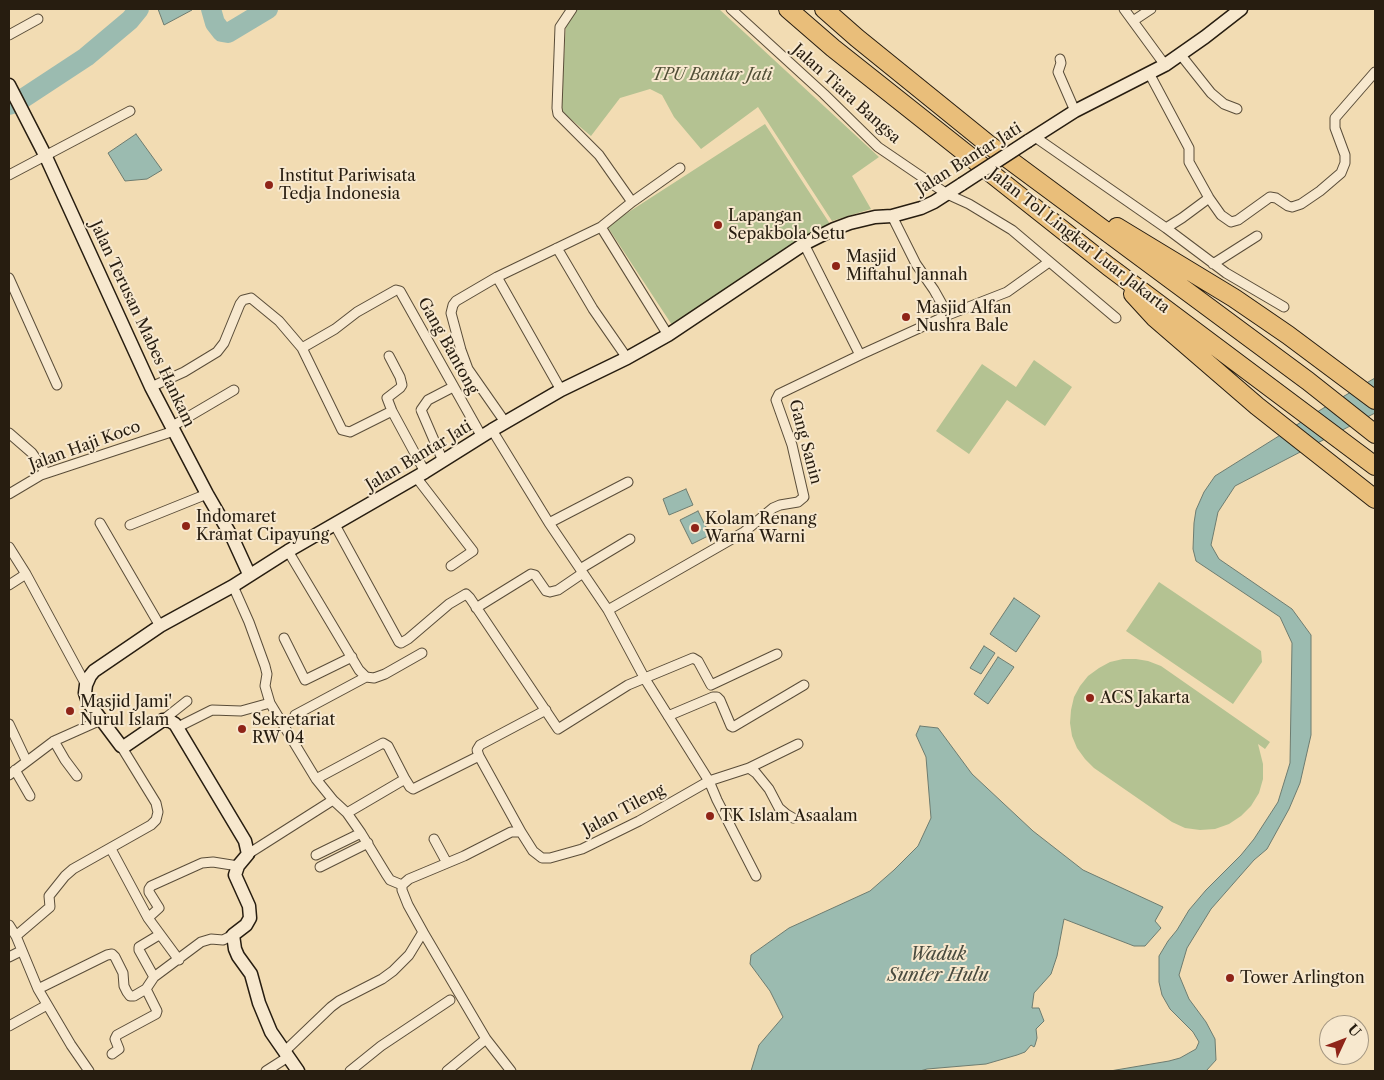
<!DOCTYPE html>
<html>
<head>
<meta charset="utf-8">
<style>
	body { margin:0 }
	#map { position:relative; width:1384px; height:1080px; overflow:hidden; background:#f2dcb3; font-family:"Libre Caslon Text",serif }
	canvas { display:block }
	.frame { position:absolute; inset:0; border:10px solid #271d10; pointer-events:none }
	.north { position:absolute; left:1319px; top:1015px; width:50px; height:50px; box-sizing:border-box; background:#f7e8ce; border:1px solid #a49782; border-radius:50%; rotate:47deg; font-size:14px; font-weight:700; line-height:20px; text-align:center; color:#271d10 }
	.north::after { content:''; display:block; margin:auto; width:18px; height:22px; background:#8f2418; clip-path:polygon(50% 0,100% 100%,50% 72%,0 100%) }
</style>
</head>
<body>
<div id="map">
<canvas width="1384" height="1080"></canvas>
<div class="frame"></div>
<div class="north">U</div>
</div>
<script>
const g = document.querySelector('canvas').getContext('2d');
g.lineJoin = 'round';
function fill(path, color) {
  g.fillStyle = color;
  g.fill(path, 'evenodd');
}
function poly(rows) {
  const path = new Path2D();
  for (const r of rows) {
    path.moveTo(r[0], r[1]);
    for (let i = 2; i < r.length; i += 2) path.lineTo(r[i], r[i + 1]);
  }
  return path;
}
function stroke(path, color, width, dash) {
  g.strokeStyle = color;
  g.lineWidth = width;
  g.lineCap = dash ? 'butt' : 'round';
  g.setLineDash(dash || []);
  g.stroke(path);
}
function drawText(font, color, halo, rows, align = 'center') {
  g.font = font + ' "Libre Caslon Text",serif';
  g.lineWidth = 4;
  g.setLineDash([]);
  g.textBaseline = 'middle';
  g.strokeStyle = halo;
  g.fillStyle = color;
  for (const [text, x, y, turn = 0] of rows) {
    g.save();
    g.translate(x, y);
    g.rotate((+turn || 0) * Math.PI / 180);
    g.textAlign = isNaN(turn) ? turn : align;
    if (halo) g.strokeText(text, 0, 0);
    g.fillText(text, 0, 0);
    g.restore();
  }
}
const green = poly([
	[577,9,719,9,879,157,852,176,871,209,832,221,758,107,701,149,674,117,662,95,650,89,620,98,591,136,561,111,566,23],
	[765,124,830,224,672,325,607,226],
	[1034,360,1072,387,1045,426,1007,400,969,454,936,431,982,364,1016,387],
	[1159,582,1261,651,1262,662,1233,704,1126,631],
	[1123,659,1136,659,1148,661,1161,666,1270,742,1265,749,1258,744,1263,764,1263,779,1259,793,1251,806,1241,816,1229,824,1215,829,1200,830,1185,828,1172,822,1094,768,1085,759,1077,748,1072,736,1070,723,1071,710,1074,697,1080,686,1088,676,1099,668,1110,662]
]);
const water = poly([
	[158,9,192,9,192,10,164,25,158,9],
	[136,134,162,170,147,179,125,181,108,153,136,134],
	[1375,378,1375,413,1235,486,1218,512,1211,545,1219,559,1292,609,1311,635,1311,735,1300,783,1289,809,1267,849,1254,860,1211,909,1187,948,1179,975,1189,999,1206,1022,1215,1039,1216,1060,1206,1071,1110,1071,1169,1061,1180,1058,1196,1049,1199,1042,1193,1032,1170,1009,1162,995,1159,982,1159,956,1168,941,1177,930,1189,910,1206,890,1241,855,1254,839,1278,802,1290,763,1292,643,1280,617,1196,561,1193,549,1194,523,1196,510,1204,492,1215,476,1322,409,1375,378],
	[686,489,693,505,669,515,663,499,686,489],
	[698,511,710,535,692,544,680,520,698,511],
	[1014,598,1040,616,1016,652,990,634,1014,598],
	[984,646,995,653,981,674,970,668,984,646],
	[998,657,1014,667,988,704,974,694,998,657],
	[920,726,938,728,972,774,1033,831,1083,870,1163,907,1155,921,1161,928,1145,946,1134,946,1064,919,1057,956,1051,974,1034,993,1032,1008,1039,1008,1044,1021,1036,1029,1037,1038,1035,1045,1034,1047,1031,1045,1025,1052,1017,1055,986,1064,927,1069,920,1071,751,1071,759,1045,783,1017,770,991,750,964,751,955,789,928,870,891,894,870,918,846,931,818,926,757,916,735,920,726]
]);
const river = poly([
	[211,9,215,23,222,32,228,33,268,9],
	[9,105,16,103,86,57,130,20,139,9]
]);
const street = poly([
	[572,9,560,27,557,108,558,114,599,155,632,202,601,227,668,335],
	[731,9,824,94,878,147,947,194,969,204,1012,230,1116,318],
	[1124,9,1165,65],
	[1133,21,1151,9],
	[9,35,38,19],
	[1180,54,1211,93,1224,104,1237,109],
	[1060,59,1061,63,1058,72,1075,111],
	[1149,73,1189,148,1189,162,1209,198,1221,215,1231,222,1238,220,1270,197,1276,198,1288,206,1292,207,1301,204,1320,191,1341,173,1345,163,1345,155,1335,128,1335,118,1375,72],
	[1035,137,1166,228,1226,273,1284,307],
	[9,175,130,111],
	[632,202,680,168],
	[892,216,916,264,934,290,948,315],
	[1166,228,1182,218,1209,198],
	[557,248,593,309,627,358],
	[1213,264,1257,236],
	[497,277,561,390],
	[9,278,57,385],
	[302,348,335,329,357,312,396,290,400,291,482,437],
	[860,355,948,315,1007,292,1049,262],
	[389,356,400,377,402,385,400,388,387,398,392,411],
	[151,387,184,372,217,352,224,343,240,304,243,300,251,298,279,321,302,348,342,430,350,432,392,411,425,472],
	[505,422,468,369,461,350,451,313,453,305,456,301,497,277,601,227],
	[171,427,234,390],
	[9,433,32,453,46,473],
	[443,461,421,410,428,400,453,387],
	[416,477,473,551,451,566],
	[9,494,41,475,174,431],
	[100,523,160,626],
	[549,523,628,482],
	[130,525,207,494],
	[335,525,399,642,401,643,408,639,449,604,466,594,470,598,558,729,628,685,693,658,698,661,711,685,777,654],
	[9,547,26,574,86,685],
	[288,551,359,670,366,677,374,678,385,674,422,653],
	[580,569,630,539],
	[9,585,26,574],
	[233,586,249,622,265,666,267,674,265,686,270,703,316,779,333,800,347,813,361,833,386,874,390,880,402,885],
	[476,608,531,574,535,575,546,591,550,592,558,590,583,573],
	[608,610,744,532,773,508,780,505,798,502,804,497,792,445,776,400,779,394,860,355,804,244],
	[284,638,305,680,352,657],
	[295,715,366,677],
	[668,716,713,697,717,697,720,700,731,726,733,727,804,685],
	[163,720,187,701],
	[9,724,26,760],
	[178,727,212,710,241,711,270,703],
	[54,741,65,760,77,776],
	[749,768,756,773,769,789,779,808,786,814,793,818],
	[15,770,30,796],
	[9,775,54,741,101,720],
	[316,779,383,743,388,746,405,779,410,787,413,789,479,756],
	[347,813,405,779],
	[521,832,479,756,477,750,480,745,546,710],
	[434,839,447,863],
	[111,849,148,918,179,960],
	[248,854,333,800],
	[316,855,361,833],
	[320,867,368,843],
	[756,876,717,800,709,781,749,768,798,744],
	[148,918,159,908,149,892,149,889,151,886,202,863,213,862,238,866],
	[9,925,16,936,38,989,71,1045,89,1071],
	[423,932,486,1039,511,1071],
	[16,936,50,907,49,896,65,876,73,869,151,825,156,820,158,812,156,803,121,746],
	[9,957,21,951],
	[154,977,139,950,139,947,159,935],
	[38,989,107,955,112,954,115,957,123,973,124,986,127,992,130,996,134,996,146,989,154,977,201,942,211,939,223,940,233,935],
	[9,1026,47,1005],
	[284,1052,331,1007,339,1001,382,979,393,971,409,955,423,932,408,905,402,890,402,885,409,879,464,856,511,832,521,832,533,851,542,858,550,858,582,849,639,821,709,781,645,679,608,610,549,523,492,430],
	[112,1054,119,1049,115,1039,117,1035,156,1014,157,1011,146,989],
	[266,1071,288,1057],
	[350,1071,381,1046,450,1000],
	[447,1071,486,1039]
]);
const secondary = poly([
	[9,85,46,157,151,387,207,494,233,539,249,574],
	[1028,141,1075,111,1165,65,1205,37,1241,9],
	[298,1071,271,1032,259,1003,251,974,238,956,235,949,233,935,246,925,250,918,249,906,235,875,238,866,248,854,245,841,175,724,170,721,163,720,125,746,121,746,88,702,85,693,86,685,90,676,94,671,160,626,233,586,288,551,425,472,492,430,561,390,627,358,668,335,804,244,834,229,850,223,875,217,892,216,921,208,934,202,962,184]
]);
const highway = poly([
	[788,9,833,48,1108,266,1375,466],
	[824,9,857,38,988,144,1308,381,1375,434],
	[1117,227,1234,298,1288,335,1375,400],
	[1133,294,1155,318,1257,406,1375,499]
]);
const secondaryBridge = poly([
	[962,184,1028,141]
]);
const markers = [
	[269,185,5,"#8f2418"],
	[718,225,5,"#8f2418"],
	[836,266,5,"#8f2418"],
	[906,317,5,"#8f2418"],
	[186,526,5,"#8f2418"],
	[695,528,5,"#8f2418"],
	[1090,698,5,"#8f2418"],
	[70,711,5,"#8f2418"],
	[242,729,5,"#8f2418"],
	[710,816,5,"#8f2418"],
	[1230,978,5,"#8f2418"]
];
const parkNames = [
	["TPU Bantar Jati",712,75]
];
const streetNames = [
	["Jalan Tiara Bangsa",846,94,42],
	["Jalan Bantar Jati",969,159,-32],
	["Jalan Tol Lingkar Luar Jakarta",1079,241,38],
	["Jalan Terusan Mabes Hankam",142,324,65],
	["Gang Bantong",448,346,61],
	["Gang Sanin",805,442,75],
	["Jalan Haji Koco",85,446,-20],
	["Jalan Bantar Jati",419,456,-31],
	["Jalan Tileng",624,810,-28]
];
const poiNames = [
	["Institut Pariwisata",279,176],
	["Tedja Indonesia",279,194],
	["Lapangan",728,216],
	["Sepakbola Setu",728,234],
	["Masjid",846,257],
	["Miftahul Jannah",846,275],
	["Masjid Alfan",916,308],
	["Nushra Bale",916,326],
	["Indomaret",196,517],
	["Kramat Cipayung",196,535],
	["Kolam Renang",705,519],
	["Warna Warni",705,537],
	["ACS Jakarta",1100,698],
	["Masjid Jami'",80,702],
	["Nurul Islam",80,720],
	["Sekretariat",252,720],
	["RW 04",252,738],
	["TK Islam Asaalam",720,816],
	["Tower Arlington",1240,978]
];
const waterNames = [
	["Waduk",938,955],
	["Sunter Hulu",938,976]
];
fill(green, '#b4c292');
fill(water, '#9bbbb0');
stroke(water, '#6d7c70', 1);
stroke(river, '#9bbbb0', 20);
stroke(street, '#5a4d39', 11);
stroke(secondary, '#271d10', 15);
stroke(highway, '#271d10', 20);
stroke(street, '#f7e8ce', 9);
stroke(secondary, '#f7e8ce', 12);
stroke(highway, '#e9be7a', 18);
stroke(secondaryBridge, '#271d10', 15, []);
stroke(secondaryBridge, '#f7e8ce', 12);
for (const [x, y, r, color] of markers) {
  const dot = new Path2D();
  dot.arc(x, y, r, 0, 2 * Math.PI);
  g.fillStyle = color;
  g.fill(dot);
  stroke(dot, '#f7e8ce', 2);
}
drawText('italic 16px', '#514f37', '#f7e8ce', parkNames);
drawText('16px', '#271d10', '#f7e8ce', streetNames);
drawText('16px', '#271d10', '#f7e8ce', poiNames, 'left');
drawText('italic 18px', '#4a4c40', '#f7e8ce', waterNames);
</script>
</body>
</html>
